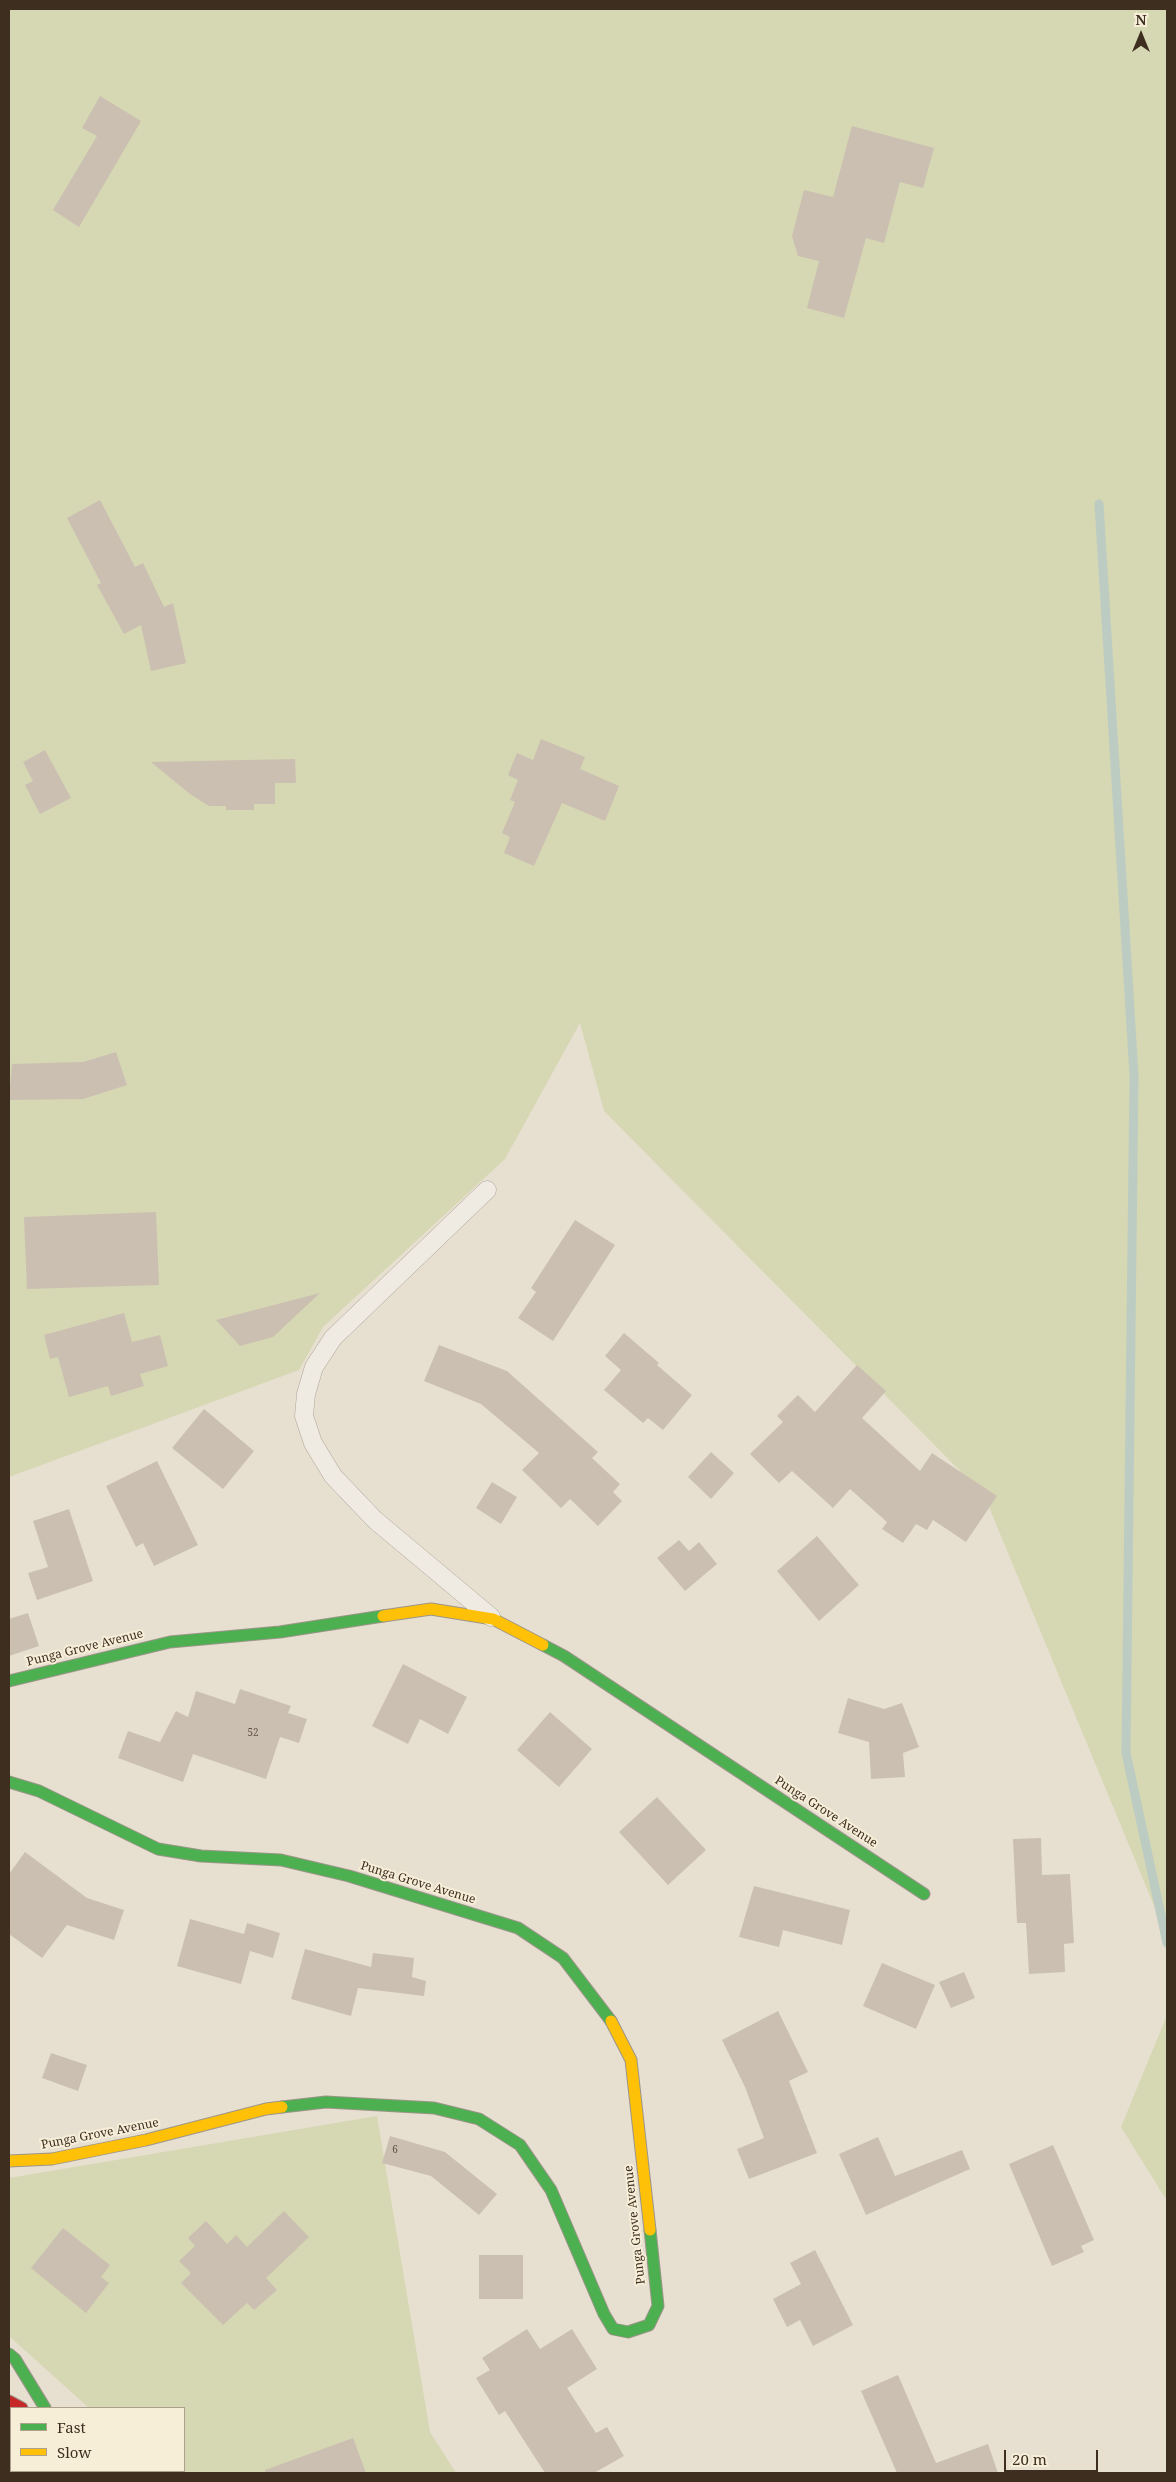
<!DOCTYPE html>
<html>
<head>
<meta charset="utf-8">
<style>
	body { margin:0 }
	#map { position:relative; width:1176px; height:2482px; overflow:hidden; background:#e7e0d1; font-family:"Noto Serif",serif }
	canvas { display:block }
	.frame { position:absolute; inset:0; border:10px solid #3d2e20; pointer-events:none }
	.legend { position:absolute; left:10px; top:2407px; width:175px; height:65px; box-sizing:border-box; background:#f7eed8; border:1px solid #ada18e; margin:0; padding:6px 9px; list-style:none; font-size:15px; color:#3d2e20 }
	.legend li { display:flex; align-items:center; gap:10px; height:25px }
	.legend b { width:25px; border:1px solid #ada18e }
	.north { position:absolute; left:1116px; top:10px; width:50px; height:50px; -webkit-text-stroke:4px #f7eed8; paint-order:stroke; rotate:0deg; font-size:14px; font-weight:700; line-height:20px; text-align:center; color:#3d2e20 }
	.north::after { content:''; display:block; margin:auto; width:18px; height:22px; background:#3d2e20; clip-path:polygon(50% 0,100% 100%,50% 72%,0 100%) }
	.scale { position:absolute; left:1004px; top:2450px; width:94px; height:22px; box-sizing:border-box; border:2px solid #3d2e20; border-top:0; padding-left:6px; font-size:15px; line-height:18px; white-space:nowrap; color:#3d2e20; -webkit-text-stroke:4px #f7eed8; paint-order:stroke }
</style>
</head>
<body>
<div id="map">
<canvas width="1176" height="2482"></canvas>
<div class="frame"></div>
<ul class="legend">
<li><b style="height:6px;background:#4caf50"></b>Fast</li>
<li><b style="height:6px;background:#ffc107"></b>Slow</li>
</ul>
<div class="north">N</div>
<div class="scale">20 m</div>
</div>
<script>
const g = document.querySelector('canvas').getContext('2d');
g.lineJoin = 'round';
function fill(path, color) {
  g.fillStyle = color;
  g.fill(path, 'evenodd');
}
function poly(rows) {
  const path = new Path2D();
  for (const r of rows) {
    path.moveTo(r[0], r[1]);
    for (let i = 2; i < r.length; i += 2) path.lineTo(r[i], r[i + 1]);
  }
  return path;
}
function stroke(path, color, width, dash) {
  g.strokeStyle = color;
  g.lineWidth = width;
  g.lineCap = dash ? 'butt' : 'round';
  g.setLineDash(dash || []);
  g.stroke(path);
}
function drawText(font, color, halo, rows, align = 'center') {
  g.font = font + ' "Noto Serif",serif';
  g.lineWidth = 4;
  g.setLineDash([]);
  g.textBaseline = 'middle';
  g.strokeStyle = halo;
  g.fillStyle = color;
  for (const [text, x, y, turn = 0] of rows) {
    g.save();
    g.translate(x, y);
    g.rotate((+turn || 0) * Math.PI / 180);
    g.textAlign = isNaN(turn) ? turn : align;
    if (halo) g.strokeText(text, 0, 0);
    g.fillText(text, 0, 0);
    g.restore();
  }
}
const green = poly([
	[9,9,1167,9,1167,1937,984,1495,604,1111,580,1023,505,1159,323,1327,299,1370,9,1477],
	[1167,2015,1167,2201,1121,2127],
	[377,2116,430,2432,456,2473,140,2473,138,2471,184,2471,184,2408,89,2408,9,2336,9,2178]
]);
const stream = poly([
	[1099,504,1134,1075,1126,1753,1167,1943]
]);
const building = poly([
	[100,96,141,121,79,227,53,210,97,136,82,128],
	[852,126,934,148,923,188,900,182,884,243,866,238,844,318,807,308,819,261,798,256,792,236,804,190,833,197],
	[100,500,135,567,143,563,164,607,173,603,186,663,151,671,141,625,124,634,97,585,101,583,67,518],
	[541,739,585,757,580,769,619,786,605,821,562,803,534,866,504,853,510,837,502,833,515,802,510,800,518,780,508,775,517,753,533,760],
	[45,750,71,798,40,814,25,785,33,781,23,762],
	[295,759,296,783,275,783,275,804,254,804,254,810,226,810,226,806,209,806,190,794,151,762],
	[116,1052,127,1085,83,1099,9,1100,12,1064,83,1062],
	[156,1212,159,1285,27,1289,24,1217],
	[575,1220,615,1245,553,1341,518,1318,536,1292,531,1288],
	[320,1293,273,1337,240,1346,216,1320],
	[124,1313,132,1342,160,1335,168,1366,140,1374,144,1386,111,1396,108,1386,69,1397,58,1357,50,1359,44,1335],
	[624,1333,659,1363,657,1365,692,1395,663,1430,648,1418,643,1423,604,1390,621,1370,605,1356],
	[439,1345,507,1371,598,1452,592,1458,620,1484,613,1492,622,1501,598,1526,570,1499,561,1508,522,1470,539,1453,481,1404,424,1381],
	[857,1365,886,1391,862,1418,920,1471,932,1453,997,1496,966,1542,933,1520,927,1530,916,1524,903,1543,882,1529,887,1522,850,1489,833,1508,792,1471,779,1483,750,1454,783,1422,777,1416,798,1395,815,1412],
	[204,1409,254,1451,223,1489,172,1448],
	[711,1452,734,1473,711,1499,688,1477],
	[157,1461,198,1545,154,1566,143,1543,136,1547,106,1486],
	[492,1482,517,1497,501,1524,476,1508],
	[69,1509,93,1581,37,1600,28,1573,48,1567,33,1521],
	[817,1536,859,1585,819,1621,777,1571],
	[679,1540,689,1551,699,1542,717,1564,685,1591,657,1558],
	[28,1613,39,1646,9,1656,9,1619],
	[403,1664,467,1697,448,1734,420,1719,408,1744,372,1726],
	[240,1689,291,1706,288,1713,307,1719,299,1743,280,1737,266,1779,193,1754,183,1782,118,1758,128,1731,160,1742,176,1711,188,1717,196,1691,235,1704],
	[848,1698,884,1709,902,1703,919,1747,903,1753,905,1777,871,1779,869,1742,838,1733],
	[550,1712,592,1749,559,1787,517,1750],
	[657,1797,706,1850,668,1885,619,1832],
	[1041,1838,1042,1875,1070,1874,1074,1943,1064,1944,1065,1972,1029,1974,1026,1923,1017,1923,1013,1839],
	[25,1852,87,1898,124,1910,114,1940,67,1925,42,1958,9,1934,9,1874],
	[754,1886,850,1910,842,1945,783,1930,779,1947,739,1937],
	[190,1919,244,1934,247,1923,280,1933,273,1958,250,1951,241,1984,177,1966],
	[305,1949,371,1967,373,1953,414,1958,412,1977,426,1981,424,1996,358,1988,351,2016,291,1999],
	[882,1963,935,1985,916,2029,863,2006],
	[964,1972,975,1998,951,2008,939,1982],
	[778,2011,808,2072,789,2081,817,2153,749,2179,737,2149,764,2138,745,2087,722,2040],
	[51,2053,87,2065,78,2091,42,2078],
	[390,2136,445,2152,497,2194,479,2215,431,2176,382,2163],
	[878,2137,895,2176,962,2150,970,2169,866,2215,839,2154],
	[1053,2145,1094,2240,1081,2246,1084,2252,1052,2266,1009,2164],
	[284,2211,309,2237,266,2278,277,2290,254,2310,247,2303,223,2325,181,2283,191,2273,179,2261,195,2246,188,2238,206,2221,227,2244,236,2235,247,2247],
	[63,2228,110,2265,101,2277,109,2283,86,2313,31,2268],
	[815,2250,853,2325,813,2346,800,2320,787,2327,773,2299,801,2284,790,2263],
	[479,2255,523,2255,523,2299,479,2299],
	[527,2329,540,2349,572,2329,597,2369,567,2388,596,2433,607,2427,624,2456,594,2473,545,2473,505,2411,499,2415,476,2378,490,2370,482,2358],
	[898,2375,936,2463,988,2444,998,2473,897,2473,861,2391],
	[353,2438,366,2473,265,2473,265,2470]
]);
const lane = poly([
	[487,1190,333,1338,314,1367,306,1394,304,1416,313,1443,333,1476,375,1520,491,1617],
	[34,2473,36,2471]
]);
const fast = poly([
	[543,1645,564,1656,924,1894],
	[9,1681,170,1642,280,1632,383,1616],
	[9,1782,39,1791,158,1849,201,1856,281,1860,349,1876,518,1928,563,1958,611,2021],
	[282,2107,326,2102,434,2108,479,2119,520,2145,551,2190,604,2314,613,2329,628,2332,649,2325,658,2306,650,2230],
	[9,2354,15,2359,45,2408],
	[96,2471,99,2473]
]);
const slow = poly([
	[383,1616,431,1609,493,1619,543,1645],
	[611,2021,631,2060,650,2230],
	[9,2161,52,2159,146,2140,266,2109,282,2107]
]);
const jam = poly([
	[9,2401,22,2408]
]);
const numberNames = [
	["52",253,1733],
	["6",395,2150]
];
const streetNames = [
	["Punga Grove Avenue",85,1648,-14],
	["Punga Grove Avenue",826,1812,33],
	["Punga Grove Avenue",418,1883,17],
	["Punga Grove Avenue",100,2134,-11],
	["Punga Grove Avenue",635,2225,-96]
];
fill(green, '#d6d7b3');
stroke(stream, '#bcccc2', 9);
fill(building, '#cbbfb2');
stroke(lane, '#ada599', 19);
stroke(fast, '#9c958a', 13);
stroke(slow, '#9c958a', 13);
stroke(jam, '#9c958a', 13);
stroke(lane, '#efebe3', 18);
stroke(fast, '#4caf50', 11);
stroke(slow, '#ffc107', 11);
stroke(jam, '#c62828', 11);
drawText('10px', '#605244', null, numberNames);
drawText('12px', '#3d2e20', '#f7eed8', streetNames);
</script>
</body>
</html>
